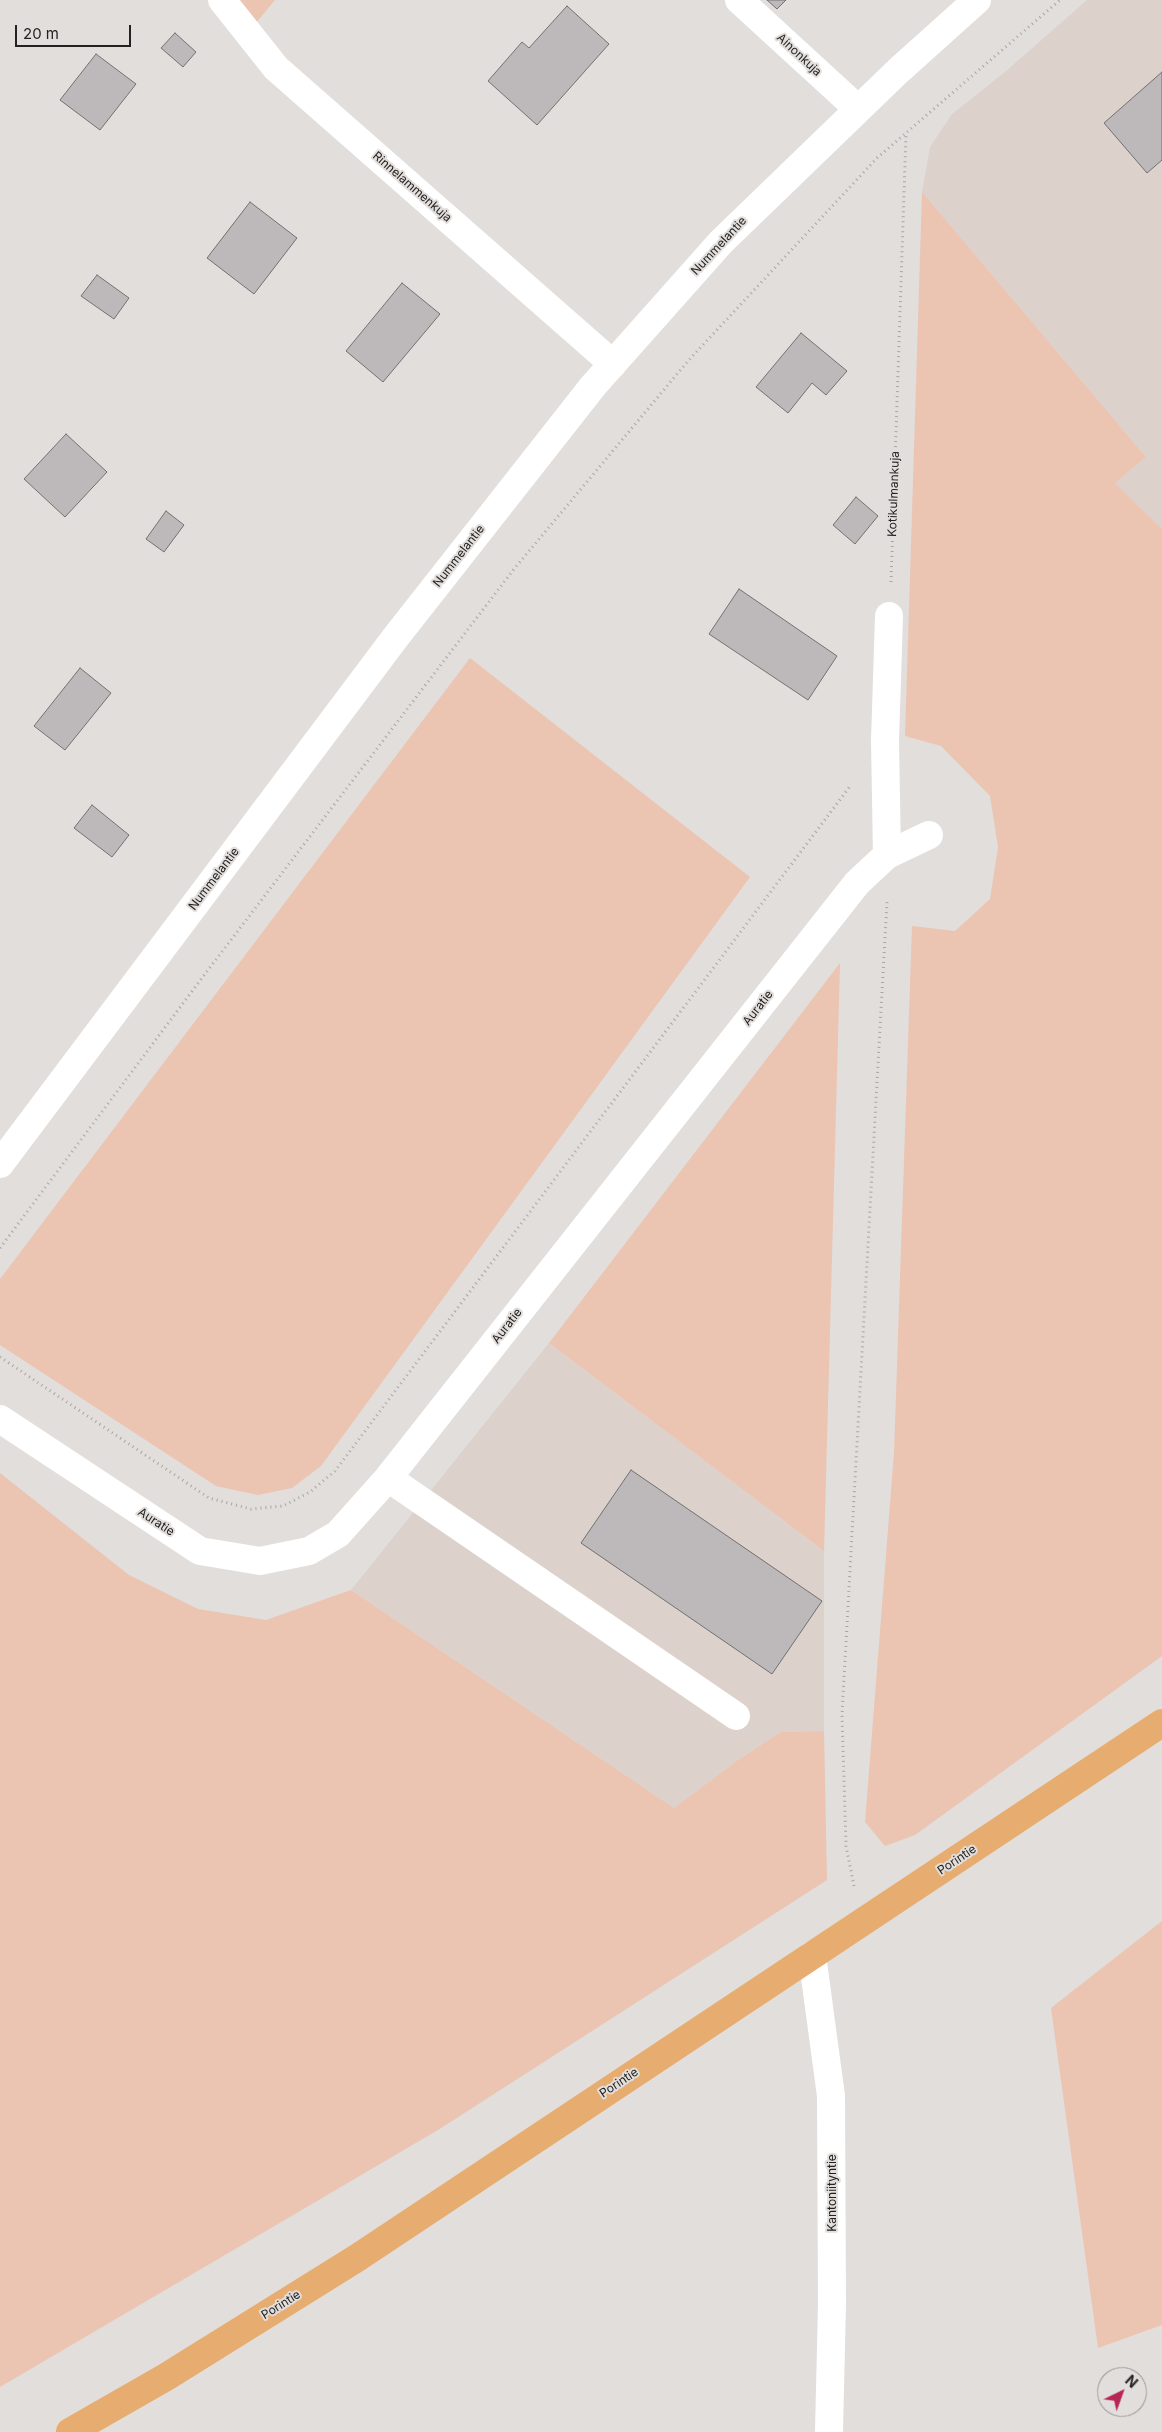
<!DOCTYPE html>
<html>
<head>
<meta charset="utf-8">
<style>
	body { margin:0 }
	#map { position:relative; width:1162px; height:2432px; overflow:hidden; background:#e2dedc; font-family:Inter,sans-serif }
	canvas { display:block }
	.north { position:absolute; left:1097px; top:2367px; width:50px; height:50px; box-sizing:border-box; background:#e2dedc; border:1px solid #969391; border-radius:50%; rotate:42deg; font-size:14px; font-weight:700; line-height:20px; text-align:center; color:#232221 }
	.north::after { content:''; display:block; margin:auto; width:18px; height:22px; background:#b72755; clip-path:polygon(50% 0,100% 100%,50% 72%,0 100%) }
	.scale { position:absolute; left:15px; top:25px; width:116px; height:22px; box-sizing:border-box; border:2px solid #232221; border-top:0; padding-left:6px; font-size:15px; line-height:18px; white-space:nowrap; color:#232221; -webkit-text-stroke:4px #e2dedc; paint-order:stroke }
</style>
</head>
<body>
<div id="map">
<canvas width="1162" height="2432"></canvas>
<div class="north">N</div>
<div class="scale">20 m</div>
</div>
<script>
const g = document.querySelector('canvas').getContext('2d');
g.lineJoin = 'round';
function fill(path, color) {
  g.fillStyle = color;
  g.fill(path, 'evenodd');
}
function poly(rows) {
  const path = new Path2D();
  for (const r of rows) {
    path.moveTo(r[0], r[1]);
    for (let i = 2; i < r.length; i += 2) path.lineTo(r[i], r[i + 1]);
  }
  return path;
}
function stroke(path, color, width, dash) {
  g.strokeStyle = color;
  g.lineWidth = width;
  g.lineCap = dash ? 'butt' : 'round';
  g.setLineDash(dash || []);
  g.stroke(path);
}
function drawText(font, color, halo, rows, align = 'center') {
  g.font = font + ' Inter,sans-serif';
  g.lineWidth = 4;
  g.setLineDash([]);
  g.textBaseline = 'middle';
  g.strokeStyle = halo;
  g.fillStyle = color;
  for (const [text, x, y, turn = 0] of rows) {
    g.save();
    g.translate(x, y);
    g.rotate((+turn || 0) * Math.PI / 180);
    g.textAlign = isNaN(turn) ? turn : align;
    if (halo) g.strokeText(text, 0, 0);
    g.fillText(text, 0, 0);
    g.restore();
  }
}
const built = poly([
	[1087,0,1162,0,1162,529,1115,483,1146,457,922,192,930,147,952,114,1005,72],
	[549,1343,824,1551,824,1731,781,1732,738,1760,674,1808,351,1590]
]);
const green = poly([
	[228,0,275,0,256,23],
	[922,192,1146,457,1115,483,1162,529,1162,1656,915,1835,885,1846,865,1822,894,1453,912,926,955,931,990,899,998,847,990,796,941,746,905,736],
	[470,658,750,877,321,1466,292,1488,258,1495,216,1486,0,1345,0,1279],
	[840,963,824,1551,549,1343],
	[0,1473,129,1575,198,1609,266,1620,351,1590,674,1808,738,1760,781,1732,824,1731,827,1880,438,2130,0,2387],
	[1162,1921,1162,2325,1098,2348,1051,2008]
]);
const building = poly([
	[767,0,786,0,777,9,767,0],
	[567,6,609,44,537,125,488,81,522,42,529,48,567,6],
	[175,33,196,52,183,67,161,48,175,33],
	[96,54,136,84,100,130,60,100,96,54],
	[1162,72,1162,160,1147,173,1104,123,1162,72],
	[250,202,297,238,254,294,207,258,250,202],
	[97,275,129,298,114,319,81,296,97,275],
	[402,283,440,314,383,382,346,351,402,283],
	[801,333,847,371,826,395,812,383,788,413,756,387,801,333],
	[66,434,107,472,65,517,24,479,66,434],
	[856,497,878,516,855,544,833,525,856,497],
	[166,511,184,525,164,552,146,539,166,511],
	[739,589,837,656,808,700,709,634,739,589],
	[80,668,111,693,65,750,34,726,80,668],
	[92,805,129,835,112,857,74,828,92,805],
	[631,1470,822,1601,772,1674,581,1543,631,1470]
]);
const path = poly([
	[891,582,906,134],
	[0,1248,205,974,514,569,688,361,877,158,1060,0],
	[0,1357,209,1498,251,1509,283,1506,310,1492,335,1471,851,785],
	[854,1886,846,1846,842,1715,887,902]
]);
const minor = poly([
	[222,0,276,68,613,364],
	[739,0,858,109],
	[887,855,885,741,889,616],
	[0,1164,395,638,593,386,721,242,898,71,977,0],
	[0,1419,200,1551,260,1561,309,1551,338,1534,388,1478,857,883,887,855,929,835],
	[388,1478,736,1716],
	[812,1955,831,2096,832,2303,829,2432]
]);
const highway = poly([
	[70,2432,166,2377,357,2258,1162,1723]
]);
const streetNames = [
	["Ainonkuja",799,55,43],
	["Rinnelammenkuja",412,187,41],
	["Nummelantie",719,246,-47],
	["Kotikulmankuja",894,494,-88],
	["Nummelantie",459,556,-52],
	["Nummelantie",214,879,-53],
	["Auratie",758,1008,-52],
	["Auratie",507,1326,-52],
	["Auratie",156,1522,33],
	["Porintie",957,1860,-34],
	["Porintie",619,2083,-34],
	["Kantoniityntie",832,2193,-90],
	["Porintie",281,2305,-32]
];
fill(built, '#ddd1cc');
fill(green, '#ebc4b2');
fill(building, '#bdb9bb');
stroke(building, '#737071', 1);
stroke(path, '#a9a5a4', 3, [1, 4]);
stroke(minor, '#fff', 28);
stroke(highway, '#e7ad70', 28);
drawText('12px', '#232221', '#e2dedc', streetNames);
</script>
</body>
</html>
